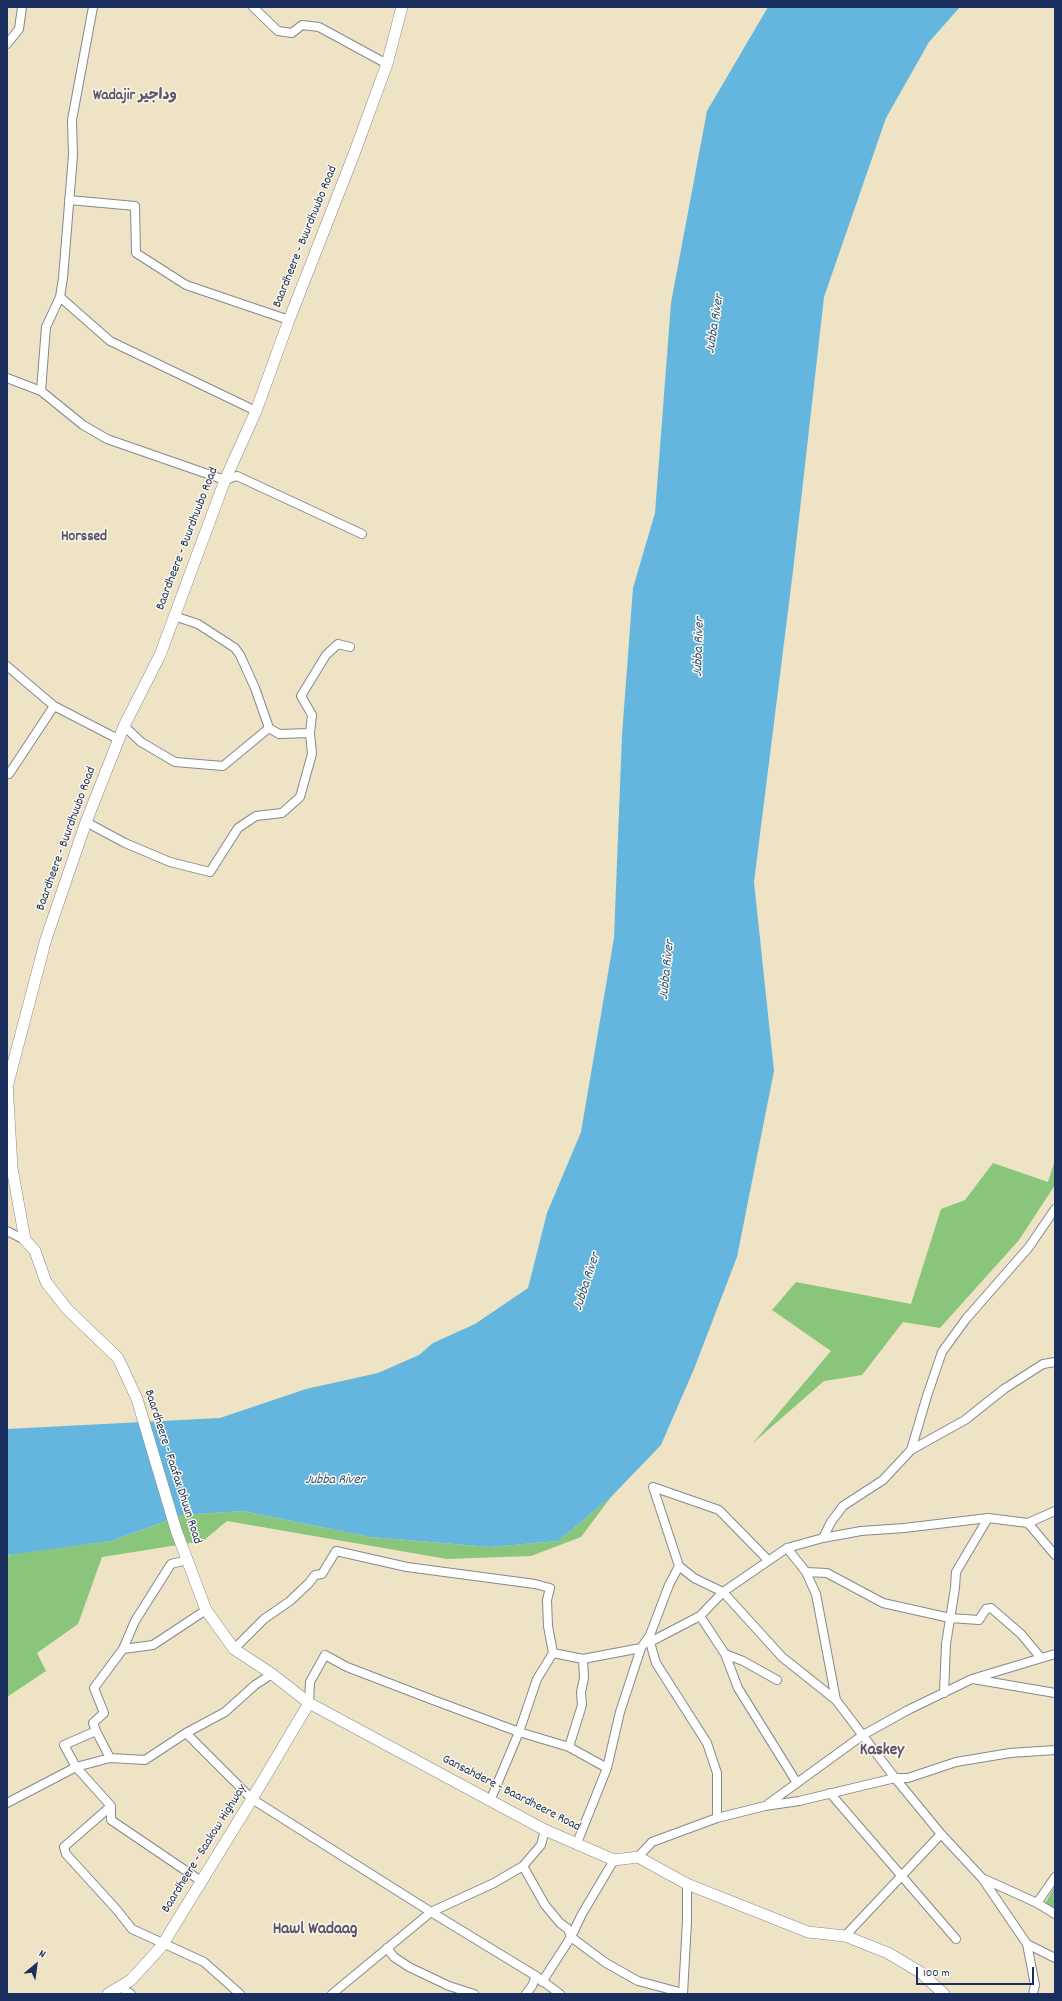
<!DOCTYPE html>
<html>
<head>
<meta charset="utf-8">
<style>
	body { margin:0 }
	#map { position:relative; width:1062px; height:2001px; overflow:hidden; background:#eee3c4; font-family:Dekko,sans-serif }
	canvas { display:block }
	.frame { position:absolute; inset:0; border:8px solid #1b2f5e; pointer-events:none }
	.north { position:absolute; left:16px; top:1945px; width:40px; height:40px; -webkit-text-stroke:3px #fbf7ec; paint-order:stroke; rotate:29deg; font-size:11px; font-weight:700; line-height:16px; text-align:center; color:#1b2f5e }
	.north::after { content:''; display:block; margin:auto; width:14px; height:18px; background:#1b2f5e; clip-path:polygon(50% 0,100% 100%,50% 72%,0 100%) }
	.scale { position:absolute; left:916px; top:1967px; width:118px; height:18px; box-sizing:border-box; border:2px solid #1b2f5e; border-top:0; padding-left:5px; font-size:12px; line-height:14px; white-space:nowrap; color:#1b2f5e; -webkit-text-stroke:3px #fbf7ec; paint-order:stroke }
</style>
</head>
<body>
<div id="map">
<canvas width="1062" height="2001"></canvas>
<div class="frame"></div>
<div class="north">N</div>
<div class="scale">100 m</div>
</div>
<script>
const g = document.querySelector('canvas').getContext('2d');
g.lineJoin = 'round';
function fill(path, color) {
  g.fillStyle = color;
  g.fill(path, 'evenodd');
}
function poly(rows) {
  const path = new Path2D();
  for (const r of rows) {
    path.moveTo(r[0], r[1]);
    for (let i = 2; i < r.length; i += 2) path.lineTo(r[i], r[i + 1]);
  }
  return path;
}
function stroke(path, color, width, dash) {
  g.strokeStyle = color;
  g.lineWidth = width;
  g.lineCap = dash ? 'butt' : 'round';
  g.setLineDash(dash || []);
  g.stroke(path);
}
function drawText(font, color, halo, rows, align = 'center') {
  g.font = font + ' Dekko,"Playpen Sans Arabic",sans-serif';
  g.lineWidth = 3;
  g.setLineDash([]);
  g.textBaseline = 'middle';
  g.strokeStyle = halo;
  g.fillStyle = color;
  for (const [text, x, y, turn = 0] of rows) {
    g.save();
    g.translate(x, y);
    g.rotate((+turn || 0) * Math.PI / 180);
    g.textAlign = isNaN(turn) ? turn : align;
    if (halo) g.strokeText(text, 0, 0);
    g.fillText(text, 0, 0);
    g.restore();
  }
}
const green = poly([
	[1055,1160,1055,1185,1019,1240,940,1328,903,1322,862,1375,824,1381,753,1443,831,1351,772,1310,796,1282,911,1304,941,1209,965,1200,993,1163,1048,1182],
	[611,1497,581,1537,531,1556,447,1559,227,1521,203,1541,102,1557,78,1624,37,1653,46,1671,7,1697,7,1557,10,1554,111,1541,182,1515,243,1511,370,1537,490,1547,558,1541],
	[1055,1886,1055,1909,1045,1903]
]);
const water = poly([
	[768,7,960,7,929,42,886,118,824,297,793,571,754,882,774,1071,737,1257,694,1369,661,1445,611,1497,558,1541,490,1547,370,1537,243,1511,182,1515,111,1541,7,1555,7,1429,220,1418,306,1389,378,1373,419,1355,433,1343,475,1324,528,1288,547,1213,581,1132,614,938,622,735,633,588,655,513,671,303,707,111]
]);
const minor = poly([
	[253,7,278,31,292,33,302,25,319,27,387,64],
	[7,44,19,29,22,7],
	[69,200,135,206,136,253,186,285,289,320],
	[60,297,110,341,256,411],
	[7,378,41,391,83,425,107,439,225,480,237,476,362,534],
	[41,391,46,327,60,297,63,278,73,155,72,120,93,7],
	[7,666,54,706,118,739],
	[124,726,141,742,175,762,223,766,269,728,255,688,240,655,235,648,198,624,174,616],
	[269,728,279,734,310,733],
	[7,774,9,774,54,706],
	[86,822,125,843,170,862,210,872,238,828,256,816,282,813,300,797,312,754,310,733,312,715,301,696,326,655,338,644,350,647],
	[7,1231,25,1240],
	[911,1450,965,1420,1004,1389,1043,1364,1055,1362],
	[653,1487,679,1566,694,1578,723,1592,782,1657,836,1700,895,1778,941,1834,982,1878,1027,1944,1035,1985,1033,1994],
	[653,1487,719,1510,768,1560],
	[1028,1523,1055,1555],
	[823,1538,861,1531,904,1528,988,1518,1028,1523,1055,1511],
	[787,1548,806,1572,816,1594,836,1700],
	[806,1572,827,1573,883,1603,950,1618,979,1620,986,1609,991,1608,1021,1634,1041,1658],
	[700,1616,725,1654,743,1661,777,1680],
	[650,1635,669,1585,679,1566],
	[650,1642,656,1663,707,1743,717,1773,717,1818],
	[123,1649,153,1645,206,1610],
	[234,1649,264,1619,290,1601,309,1583,315,1575,322,1574,336,1551,407,1567,535,1584,550,1588,547,1600,548,1626,553,1653,537,1679,519,1732,490,1801],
	[553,1653,583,1659],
	[725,1654,738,1688,797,1783],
	[973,1679,1055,1693],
	[944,1693,946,1644,955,1588,956,1572,988,1518],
	[309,1703,310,1682,325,1655,347,1667,433,1700,519,1732,569,1747,607,1768],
	[96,1731,64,1745,76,1767,111,1806,111,1820,201,1881],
	[186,1733,252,1799,431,1912,536,1976,560,1994],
	[569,1747,582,1705,581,1692,584,1678,583,1659,641,1648],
	[110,1758,96,1731,93,1723,104,1713,94,1688,123,1649,135,1621,171,1564,187,1560],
	[830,1793,956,1939],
	[7,1803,76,1767,110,1758,145,1760,186,1733,225,1712,255,1685,272,1674],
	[768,1804,863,1735,908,1710,972,1679,1055,1654],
	[111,1806,64,1847,66,1854,117,1910,132,1929,204,1962,240,1994],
	[577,1843,607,1768,620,1712,641,1648,650,1635,650,1642,700,1616,723,1592,787,1548,823,1538,831,1522,843,1506,883,1480,911,1450,927,1396,942,1352,966,1319,1029,1247,1055,1209],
	[638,1857,652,1842,717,1818,765,1806,799,1801,895,1778,908,1778,956,1762,1010,1753,1055,1750],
	[523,1866,545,1905,560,1923,568,1929,571,1937,606,1963,638,1981,683,1993],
	[982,1878,1037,1903,1055,1914],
	[1037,1903,1055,1877],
	[845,1936,941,1834],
	[1027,1944,1055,1958],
	[387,1948,394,1957,409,1967,449,1986,474,1994],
	[542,1982,571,1937,582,1914,614,1860],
	[121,1987,131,1994],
	[332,1994,431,1912,494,1883,523,1866,541,1845,545,1830],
	[526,1994,532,1986,536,1976],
	[683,1994,687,1921,687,1884]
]);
const secondary = poly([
	[7,1083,12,1168,25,1240,35,1251,46,1282,67,1309,118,1358,137,1399,176,1530,206,1610,234,1649,272,1674,309,1703,545,1830,614,1860,638,1857,687,1884,808,1932,845,1936,888,1953,920,1972,944,1994],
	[8,1083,46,939,86,822,124,726,160,655,225,480,256,411,289,320,354,154,387,64,402,7],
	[108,1994,131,1980,161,1947,252,1799,309,1703]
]);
const streetNames = [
	["Baardheere - Buurdhuubo Road",306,237,-68],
	["Baardheere - Buurdhuubo Road",188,539,-69],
	["Baardheere - Buurdhuubo Road",67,839,-70],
	["Baardheere - Faafax Dhuun Road",172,1467,72],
	["Gansahdere - Baardheere Road",511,1794,27],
	["Baardheere - Saakow Highway",205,1849,-58]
];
const waterNames = [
	["Jubba River",716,324,-81],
	["Jubba River",700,647,-88],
	["Jubba River",668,970,-84],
	["Jubba River",588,1282,-72],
	["Jubba River",335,1481]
];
const quarterNames = [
	["Wadajir وداجير",135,97],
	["Horssed",84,538]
];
const districtNames = [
	["Kaskey",882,1752],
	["Hawl Wadaag",315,1931]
];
fill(green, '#89c67b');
fill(water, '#64b6df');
stroke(minor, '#848991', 10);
stroke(secondary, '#848991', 12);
stroke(minor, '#fff', 8);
stroke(secondary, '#fff', 11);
drawText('13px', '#1b2f5e', '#fbf7ec', streetNames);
drawText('italic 14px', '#315885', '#fbf7ec', waterNames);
drawText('bold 15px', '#5e576c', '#fbf7ec', quarterNames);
drawText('bold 17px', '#5e576c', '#fbf7ec', districtNames);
</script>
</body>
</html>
